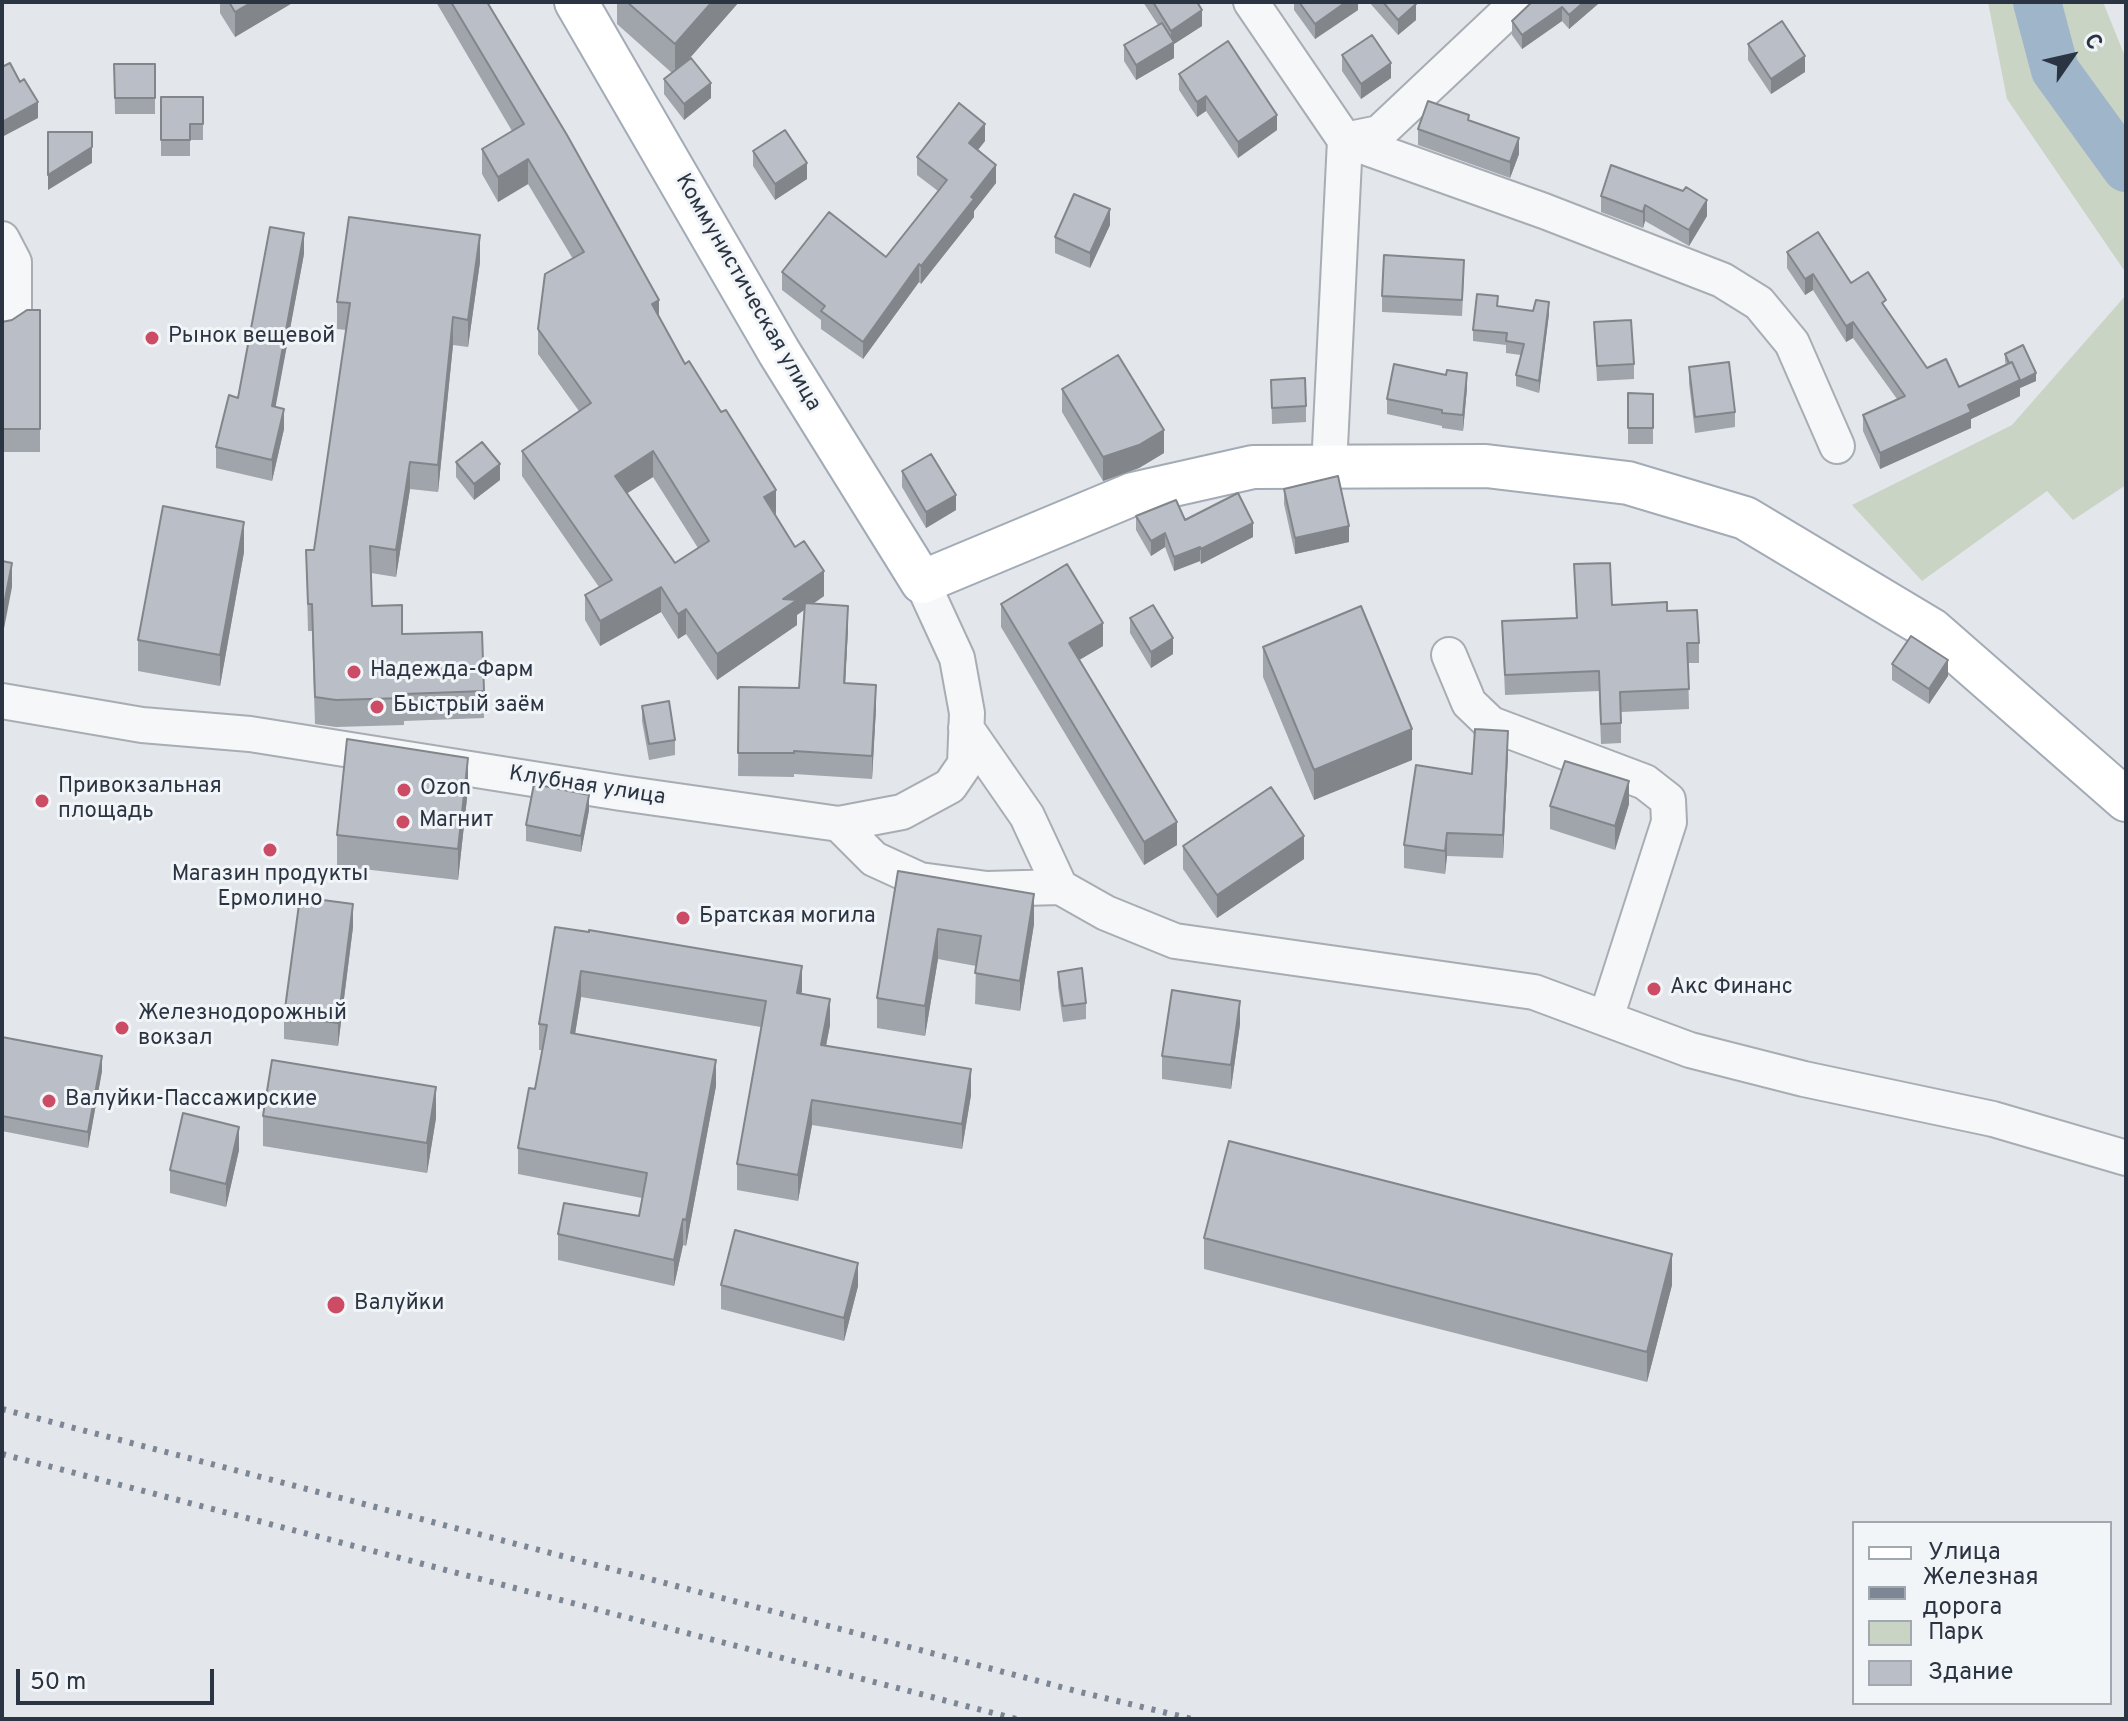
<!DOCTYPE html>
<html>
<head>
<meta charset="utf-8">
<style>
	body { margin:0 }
	#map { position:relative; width:2128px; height:1721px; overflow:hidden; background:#e3e6ea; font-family:Overpass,sans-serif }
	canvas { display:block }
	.frame { position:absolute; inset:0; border:4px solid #2b3442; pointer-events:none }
	.legend { position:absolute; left:1852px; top:1521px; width:260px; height:184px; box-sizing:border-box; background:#f2f5f8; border:2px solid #a2a8af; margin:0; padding:10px 14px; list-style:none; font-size:24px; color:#2b3442 }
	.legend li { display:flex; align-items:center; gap:16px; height:40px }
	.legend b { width:40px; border:2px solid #a2a8af }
	.north { position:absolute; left:2032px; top:16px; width:80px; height:80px; -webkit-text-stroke:6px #f2f5f8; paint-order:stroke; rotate:56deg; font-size:22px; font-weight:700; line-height:32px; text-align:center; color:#2b3442 }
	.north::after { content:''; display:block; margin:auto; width:28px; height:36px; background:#2b3442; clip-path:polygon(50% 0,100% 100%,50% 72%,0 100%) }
	.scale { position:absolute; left:16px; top:1669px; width:198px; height:36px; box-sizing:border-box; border:4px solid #2b3442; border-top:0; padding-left:10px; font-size:24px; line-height:28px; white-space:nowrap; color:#2b3442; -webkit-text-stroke:6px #f2f5f8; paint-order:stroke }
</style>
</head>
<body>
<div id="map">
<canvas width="2128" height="1721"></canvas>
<div class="frame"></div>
<ul class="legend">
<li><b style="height:10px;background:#fff"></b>Улица</li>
<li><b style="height:10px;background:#7c8694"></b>Железная дорога</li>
<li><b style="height:22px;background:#c9d4c4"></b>Парк</li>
<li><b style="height:22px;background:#babfc7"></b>Здание</li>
</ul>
<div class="north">С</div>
<div class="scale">50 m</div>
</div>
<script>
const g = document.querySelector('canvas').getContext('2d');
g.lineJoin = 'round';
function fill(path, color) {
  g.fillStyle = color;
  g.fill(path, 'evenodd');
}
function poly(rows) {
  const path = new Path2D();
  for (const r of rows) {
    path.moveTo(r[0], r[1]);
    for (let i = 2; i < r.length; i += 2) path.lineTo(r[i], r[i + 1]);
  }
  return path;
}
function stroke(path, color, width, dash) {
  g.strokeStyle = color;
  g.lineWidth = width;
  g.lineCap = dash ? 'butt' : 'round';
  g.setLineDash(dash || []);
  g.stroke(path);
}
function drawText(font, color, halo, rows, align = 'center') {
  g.font = font + ' Overpass,sans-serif';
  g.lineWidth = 6;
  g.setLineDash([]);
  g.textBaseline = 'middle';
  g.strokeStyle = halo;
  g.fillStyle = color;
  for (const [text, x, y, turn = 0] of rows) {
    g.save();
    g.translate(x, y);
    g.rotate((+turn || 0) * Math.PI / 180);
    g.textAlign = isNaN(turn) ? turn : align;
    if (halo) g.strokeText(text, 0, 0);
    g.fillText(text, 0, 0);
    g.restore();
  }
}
const green = poly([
	[1988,2,2103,2,2126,59,2126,273,2007,99],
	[2126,295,2126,485,2073,520,2047,491,1922,581,1852,505,2012,425]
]);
const river = poly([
	[2037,2,2055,70,2126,168]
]);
const minor = poly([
	[1251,2,1345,140],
	[1345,140,1544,211,1722,280,1759,303,1792,343,1837,446],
	[1345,140,1379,133,1518,2],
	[2,239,14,262,14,318,2,326],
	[1329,467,1345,140],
	[1449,655,1469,703,1491,724,1645,782,1668,800,1669,822,1606,1018],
	[2,701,142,725,250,734,621,793,839,824,902,812,950,786,965,764,967,713,957,658,922,582],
	[966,728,1027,816,1060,887],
	[839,824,874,859,920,880,987,889,1060,887,1106,913,1175,941,1534,992,1690,1050,1804,1079,1993,1119,2126,1158]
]);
const major = poly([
	[576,2,779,352,922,582,1133,494,1253,467,1486,466,1628,483,1745,518,1932,630,2126,800]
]);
const rail = poly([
	[2,1409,1080,1692,1192,1719],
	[2,1454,1016,1719]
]);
const wall = poly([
	[220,2,294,2,235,37,220,13],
	[436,2,487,2,685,364,824,596,814,603,848,629,845,683,876,708,872,779,794,774,794,777,738,776,739,687,799,688,804,610,797,615,797,625,717,680,686,634,678,639,661,612,600,646,585,620,585,595,599,587,522,476,522,451,579,411,538,354,538,329,573,259,528,184,498,202,482,174,482,149,512,131],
	[653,477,698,548,675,563,627,493],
	[617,2,739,2,687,61,711,98,684,120,664,94,664,79,672,73,617,24],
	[1143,2,1197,2,1202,26,1174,44,1174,58,1136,80,1124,61,1124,45,1158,25],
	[1294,2,1358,2,1358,10,1315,39,1294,10],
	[1369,2,1414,2,1416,20,1398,35],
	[1532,2,1598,2,1598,4,1569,29,1562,21,1522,49,1512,35,1512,21],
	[1748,44,1805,72,1771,94,1748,60],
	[1342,55,1391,78,1361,99,1342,71],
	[114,64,155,64,155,114,115,114],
	[1179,74,1277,130,1238,158,1206,111,1197,117,1179,90],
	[161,97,203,97,203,140,190,140,190,156,161,156],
	[1418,129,1519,154,1510,178,1418,145],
	[985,141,978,150,996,183,974,211,974,217,921,284,919,282,863,359,821,329,821,320,782,290,782,272,886,257,938,191,917,175,917,157],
	[753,151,807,179,775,200,753,166],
	[1601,196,1707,216,1689,246,1645,221,1643,228,1601,212],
	[1110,225,1090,268,1055,253,1055,237],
	[1787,252,1851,283,1886,309,1927,368,1959,387,2006,365,2005,361,2005,354,2036,381,2020,388,2020,396,1971,419,1971,428,1880,469,1863,431,1863,415,1897,399,1853,338,1846,342,1813,290,1805,295,1787,268],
	[304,254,275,407,284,429,272,481,216,468,216,447],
	[480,262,468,347,453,345,438,492,410,489,396,577,371,573,372,606,402,634,484,691,484,718,404,721,404,725,336,727,315,724,312,631,308,631,306,550,314,550,346,330,337,329,337,302],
	[1464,275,1462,316,1382,312,1382,296],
	[1498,306,1549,314,1539,393,1516,386,1516,375,1521,355,1506,353,1506,345,1473,341,1473,330],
	[40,310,40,452,2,452,2,322,12,320],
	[1594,322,1634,364,1634,379,1597,381],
	[1689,367,1735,412,1735,427,1695,433,1689,383],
	[1271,380,1306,406,1306,422,1272,424],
	[1467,388,1463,431,1442,428,1442,426,1387,414,1387,399],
	[1062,389,1164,453,1139,468,1103,481,1062,412],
	[1628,393,1653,394,1653,444,1628,444],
	[456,462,500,480,474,500,456,477],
	[902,471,956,510,926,528,902,487],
	[1284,489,1349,542,1295,554,1284,504],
	[1136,516,1185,520,1253,537,1201,564,1200,561,1174,571,1165,547,1151,556,1136,530],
	[244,552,220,686,138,671,138,640],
	[1574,564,1612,605,1667,611,1699,643,1699,663,1688,663,1689,709,1621,712,1621,743,1601,744,1599,691,1505,695,1502,621,1576,618],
	[1001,604,1103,646,1079,660,1177,845,1144,865,1001,627],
	[1130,618,1173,654,1151,668,1130,633],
	[1263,647,1412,760,1314,800,1263,677],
	[1892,664,1948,676,1929,704,1892,680],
	[642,706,675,740,675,755,649,760,642,721],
	[1508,754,1503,858,1447,856,1445,874,1404,868,1404,845,1472,774],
	[468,789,458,880,337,866,337,835],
	[1629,804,1615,850,1550,829,1550,806],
	[589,810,581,852,526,841,526,825],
	[1183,846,1304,859,1217,918,1183,869],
	[898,871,1034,924,1020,1011,975,1004,976,966,938,959,925,1036,877,1028,877,998],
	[353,927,338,1046,284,1039,284,1016],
	[555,927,801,994,830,1025,826,1046,971,1095,962,1149,812,1125,798,1201,737,1190,737,1164,761,1027,581,997,575,1034,716,1086,686,1246,683,1245,674,1286,558,1260,558,1234,639,1216,642,1198,518,1174,518,1148,535,1089,543,1050,539,1050,539,1024],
	[1058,972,1086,1003,1086,1019,1063,1022,1058,987],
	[1240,1024,1231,1089,1162,1079,1162,1056],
	[2,1037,102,1071,88,1148,2,1131],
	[263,1116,436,1118,427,1173,263,1146],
	[239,1150,226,1207,170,1193,170,1170],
	[1204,1238,1672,1285,1647,1382,1204,1269],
	[721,1285,858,1286,844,1341,721,1309]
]);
const shadedWall = poly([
	[252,2,294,2,235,37,235,12],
	[712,2,739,2,675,75,675,44],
	[1346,2,1358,2,1358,10,1315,39,1315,24],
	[1584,2,1598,2,1598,4,1569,29,1569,15],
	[1416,4,1416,20,1398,35,1398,20],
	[1562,7,1562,21,1522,49,1522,35],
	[1202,10,1202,26,1174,44,1174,58,1136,80,1136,65,1171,44,1171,31],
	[1805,56,1805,72,1771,94,1771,79],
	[1391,63,1391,78,1361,99,1361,84],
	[711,83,711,98,684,120,684,104],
	[1206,96,1206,111,1197,117,1197,102],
	[38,102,38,118,2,137,2,122],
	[1277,115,1277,130,1238,158,1238,142],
	[985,124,985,141,969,161,969,143],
	[1519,138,1519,154,1510,178,1510,162],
	[92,147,92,163,48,190,48,175],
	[528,159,528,184,498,202,498,177],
	[807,163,807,179,775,200,775,184],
	[996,165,996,183,974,211,974,217,921,284,921,266,971,197],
	[1707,200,1707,216,1689,246,1689,230],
	[1645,205,1645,221,1643,228,1643,212],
	[1110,209,1110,225,1090,268,1090,253],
	[304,233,304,254,272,426,272,406],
	[480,235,480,262,468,347,468,320],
	[919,264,919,282,863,359,863,342],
	[1813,274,1813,290,1805,295,1805,279],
	[659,300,659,325,652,304],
	[1549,302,1549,314,1539,393,1539,381],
	[453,317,453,345,438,492,438,465],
	[1853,322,1853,338,1846,342,1846,326],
	[1467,373,1467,388,1463,431,1463,415],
	[2036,373,2036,381,2020,388,2020,396,1971,419,1971,428,1880,469,1880,453,1968,405],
	[284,409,284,429,272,481,272,460],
	[1164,430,1164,453,1139,468,1103,481,1103,457],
	[653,451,653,477,615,501,615,476],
	[410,462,410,489,396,577,396,550],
	[500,464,500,480,474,500,474,484],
	[776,490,776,515,764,497],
	[956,495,956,510,926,528,926,512],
	[244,522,244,552,220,686,220,655],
	[1253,523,1253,537,1201,564,1201,549],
	[1349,526,1349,542,1295,554,1295,538],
	[1165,533,1165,547,1151,556,1151,541],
	[1200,547,1200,561,1174,571,1174,557],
	[12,563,12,587,2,639,2,615],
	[824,571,824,596,797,615,797,625,717,680,717,654,783,599],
	[661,587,661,612,600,646,600,621],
	[848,606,848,629,844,706,844,683],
	[686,609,686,634,678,639,678,614],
	[1103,623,1103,646,1069,666,1069,643],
	[1173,638,1173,654,1151,668,1151,652],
	[1948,660,1948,676,1929,704,1929,689],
	[876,685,876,708,872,779,872,756],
	[1412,729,1412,760,1314,800,1314,770],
	[1508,731,1508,754,1503,858,1503,835],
	[468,758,468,789,458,880,458,849],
	[1629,781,1629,804,1615,850,1615,826],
	[589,795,589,810,581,852,581,836],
	[1177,822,1177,845,1144,865,1144,842],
	[1447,833,1447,856,1445,874,1445,851],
	[1304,836,1304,859,1217,918,1217,895],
	[1034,894,1034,924,1020,1011,1020,981],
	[353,904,353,927,338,1046,338,1023],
	[938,929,938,959,925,1036,925,1006],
	[802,966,802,991,797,1019,797,993],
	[581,971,581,997,571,1059,571,1033],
	[830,999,830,1025,821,1071,821,1045],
	[1240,1001,1240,1024,1231,1089,1231,1065],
	[102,1056,102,1071,88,1148,88,1132],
	[716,1060,716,1086,686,1246,686,1220],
	[971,1069,971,1095,962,1149,962,1124],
	[436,1087,436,1118,427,1173,427,1143],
	[812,1100,812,1125,798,1201,798,1175],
	[239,1127,239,1150,226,1207,226,1184],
	[683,1219,683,1245,674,1286,674,1260],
	[1672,1254,1672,1285,1647,1382,1647,1352],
	[858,1263,858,1286,844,1341,844,1318]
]);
const building = poly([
	[229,2,252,2,235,12,229,2],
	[451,2,487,2,567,135,659,300,652,304,685,364,689,361,721,412,726,410,776,490,764,497,795,547,804,541,824,571,783,599,797,600,717,654,686,609,678,614,661,587,600,621,585,595,612,580,522,451,591,403,538,329,545,274,584,252,528,159,498,177,482,149,524,124,451,2],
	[653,451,709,541,675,563,615,476,653,451],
	[627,2,712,2,675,44,627,2],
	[1153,2,1197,2,1202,10,1171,31,1153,2],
	[1299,2,1346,2,1315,24,1299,2],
	[1383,2,1414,2,1416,4,1398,20,1383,2],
	[1532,2,1584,2,1569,15,1562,7,1522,35,1512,21,1532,2],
	[1782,21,1805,56,1771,79,1748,44,1782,21],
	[1162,23,1174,42,1136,65,1124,45,1162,23],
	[1372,35,1391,63,1361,84,1342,55,1372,35],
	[1228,41,1277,115,1238,142,1206,96,1197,102,1179,74,1228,41],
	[691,58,711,83,684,104,664,79,691,58],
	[2,63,4,66,10,63,20,82,24,79,38,102,2,122,2,63],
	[114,64,155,64,155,98,115,98,114,64],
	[161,97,203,97,203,124,190,124,190,140,161,140,161,97],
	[1428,101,1469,115,1468,120,1519,138,1510,162,1418,129,1428,101],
	[959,103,985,124,969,143,996,165,971,197,974,199,921,266,919,264,863,342,821,311,825,306,782,272,829,212,886,257,947,180,917,157,959,103],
	[785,130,807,163,775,184,753,151,785,130],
	[48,132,92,132,92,147,48,175,48,132],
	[1611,165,1683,191,1686,187,1707,200,1689,230,1645,205,1643,212,1601,196,1611,165],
	[1074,194,1110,209,1090,253,1055,237,1074,194],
	[349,217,480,235,468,320,453,317,438,465,410,462,396,550,370,546,372,606,402,605,402,634,482,632,484,691,404,694,404,698,336,700,315,697,312,604,308,604,306,550,314,550,350,303,337,302,349,217],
	[270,227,304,233,272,406,284,409,272,460,216,447,229,395,238,398,270,227],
	[1818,232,1851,283,1868,272,1886,300,1882,303,1927,368,1946,359,1959,387,2012,362,2020,380,1968,405,1971,412,1880,453,1863,415,1905,396,1853,322,1846,326,1813,274,1805,279,1787,252,1818,232],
	[1384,255,1464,260,1462,300,1382,296,1384,255],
	[1477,294,1498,296,1497,306,1533,311,1536,300,1549,302,1539,381,1516,375,1524,344,1506,341,1507,333,1473,330,1477,294],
	[27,310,40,310,40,429,2,429,2,322,12,320,27,310],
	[1631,320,1634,364,1597,366,1594,322,1631,320],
	[2023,345,2036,373,2018,382,2020,380,2012,362,2009,363,2005,354,2023,345],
	[1118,355,1164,430,1139,445,1103,457,1062,389,1118,355],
	[1729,362,1735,412,1695,417,1689,367,1729,362],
	[1394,364,1446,375,1447,370,1467,373,1463,415,1442,413,1442,410,1387,399,1394,364],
	[1305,378,1306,406,1272,408,1271,380,1305,378],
	[1628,393,1653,394,1653,428,1628,428,1628,393],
	[482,442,500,464,474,484,456,462,482,442],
	[931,454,956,495,926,512,902,471,931,454],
	[1338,476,1349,526,1295,538,1284,489,1338,476],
	[1238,493,1253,523,1201,549,1200,547,1174,557,1165,533,1151,541,1136,516,1176,500,1185,520,1238,493],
	[163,506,244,522,220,655,138,640,163,506],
	[2,561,12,563,2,615,2,561],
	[1610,563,1612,605,1667,602,1667,611,1697,610,1699,643,1687,643,1689,689,1620,692,1621,723,1601,724,1599,671,1505,675,1502,621,1577,618,1574,564,1610,563],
	[1067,564,1103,623,1069,643,1177,822,1144,842,1001,604,1067,564],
	[805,603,848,606,844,683,876,685,872,756,794,751,794,753,738,753,739,687,799,688,805,603],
	[1153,605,1173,638,1151,652,1130,618,1153,605],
	[1361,606,1412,729,1314,770,1263,647,1361,606],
	[1911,636,1948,660,1929,689,1892,664,1911,636],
	[669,701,675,740,649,744,642,706,669,701],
	[1475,729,1508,731,1503,835,1447,833,1445,851,1404,845,1416,765,1472,774,1475,729],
	[347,739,468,758,458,849,337,835,347,739],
	[1565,761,1629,781,1615,826,1550,806,1565,761],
	[534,784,589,795,581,836,526,825,534,784],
	[1271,787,1304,836,1217,895,1183,846,1271,787],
	[898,871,1034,894,1020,981,975,973,981,936,938,929,925,1006,877,998,898,871],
	[300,897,353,904,338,1023,284,1016,300,897],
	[555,927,589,932,589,930,802,966,797,993,830,999,821,1045,971,1069,962,1124,812,1100,798,1175,737,1164,766,1001,581,971,571,1033,716,1060,686,1220,683,1219,674,1260,558,1234,564,1203,639,1216,647,1173,518,1148,529,1088,535,1089,547,1025,539,1024,555,927],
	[1082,968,1086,1003,1063,1006,1058,972,1082,968],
	[1172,990,1240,1001,1231,1065,1162,1056,1172,990],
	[2,1037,102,1056,88,1132,2,1116,2,1037],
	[272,1060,436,1087,427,1143,263,1116,272,1060],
	[183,1113,239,1127,226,1184,170,1170,183,1113],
	[1229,1141,1672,1254,1647,1352,1204,1238,1229,1141],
	[735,1230,858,1263,844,1318,721,1285,735,1230]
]);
const markers = [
	[152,338,8,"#cb4c64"],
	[354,672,8,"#cb4c64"],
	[377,707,8,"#cb4c64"],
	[404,790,8,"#cb4c64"],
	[42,801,8,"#cb4c64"],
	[403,822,8,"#cb4c64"],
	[270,850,8,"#cb4c64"],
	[683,918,8,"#cb4c64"],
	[1654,989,8,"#cb4c64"],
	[122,1028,8,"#cb4c64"],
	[49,1101,8,"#cb4c64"],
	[336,1305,10,"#cb4c64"]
];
const streetNames = [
	["Коммунистическая улица",747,293,60],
	["Клубная улица",587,787,9]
];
const poiNames = [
	["Рынок вещевой",168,338],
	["Надежда-Фарм",370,672],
	["Быстрый заём",393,707],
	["Привокзальная",58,788],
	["площадь",58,813],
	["Ozon",420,790],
	["Магнит",419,822],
	["Магазин продукты",270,876,"center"],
	["Ермолино",270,901,"center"],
	["Братская могила",699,918],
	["Акс Финанс",1670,989],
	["Железнодорожный",138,1015],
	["вокзал",138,1040],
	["Валуйки-Пассажирские",65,1101],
	["Валуйки",354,1305]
];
fill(green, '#c9d4c4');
stroke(river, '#9fb5c9', 48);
stroke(minor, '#a8adb4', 38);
stroke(major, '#a2abb6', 46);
stroke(minor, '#f5f7f9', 34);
stroke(major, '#fff', 42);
stroke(rail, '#7c8694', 6, [4, 8]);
fill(wall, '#a0a4ab');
fill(shadedWall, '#82868b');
fill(building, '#babfc7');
stroke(building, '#82868b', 2);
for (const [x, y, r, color] of markers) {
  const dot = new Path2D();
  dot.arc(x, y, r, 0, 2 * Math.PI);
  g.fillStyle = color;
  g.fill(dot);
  stroke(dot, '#f2f5f8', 3);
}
drawText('22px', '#2b3442', '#f2f5f8', streetNames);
drawText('22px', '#2b3442', '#f2f5f8', poiNames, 'left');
</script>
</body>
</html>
